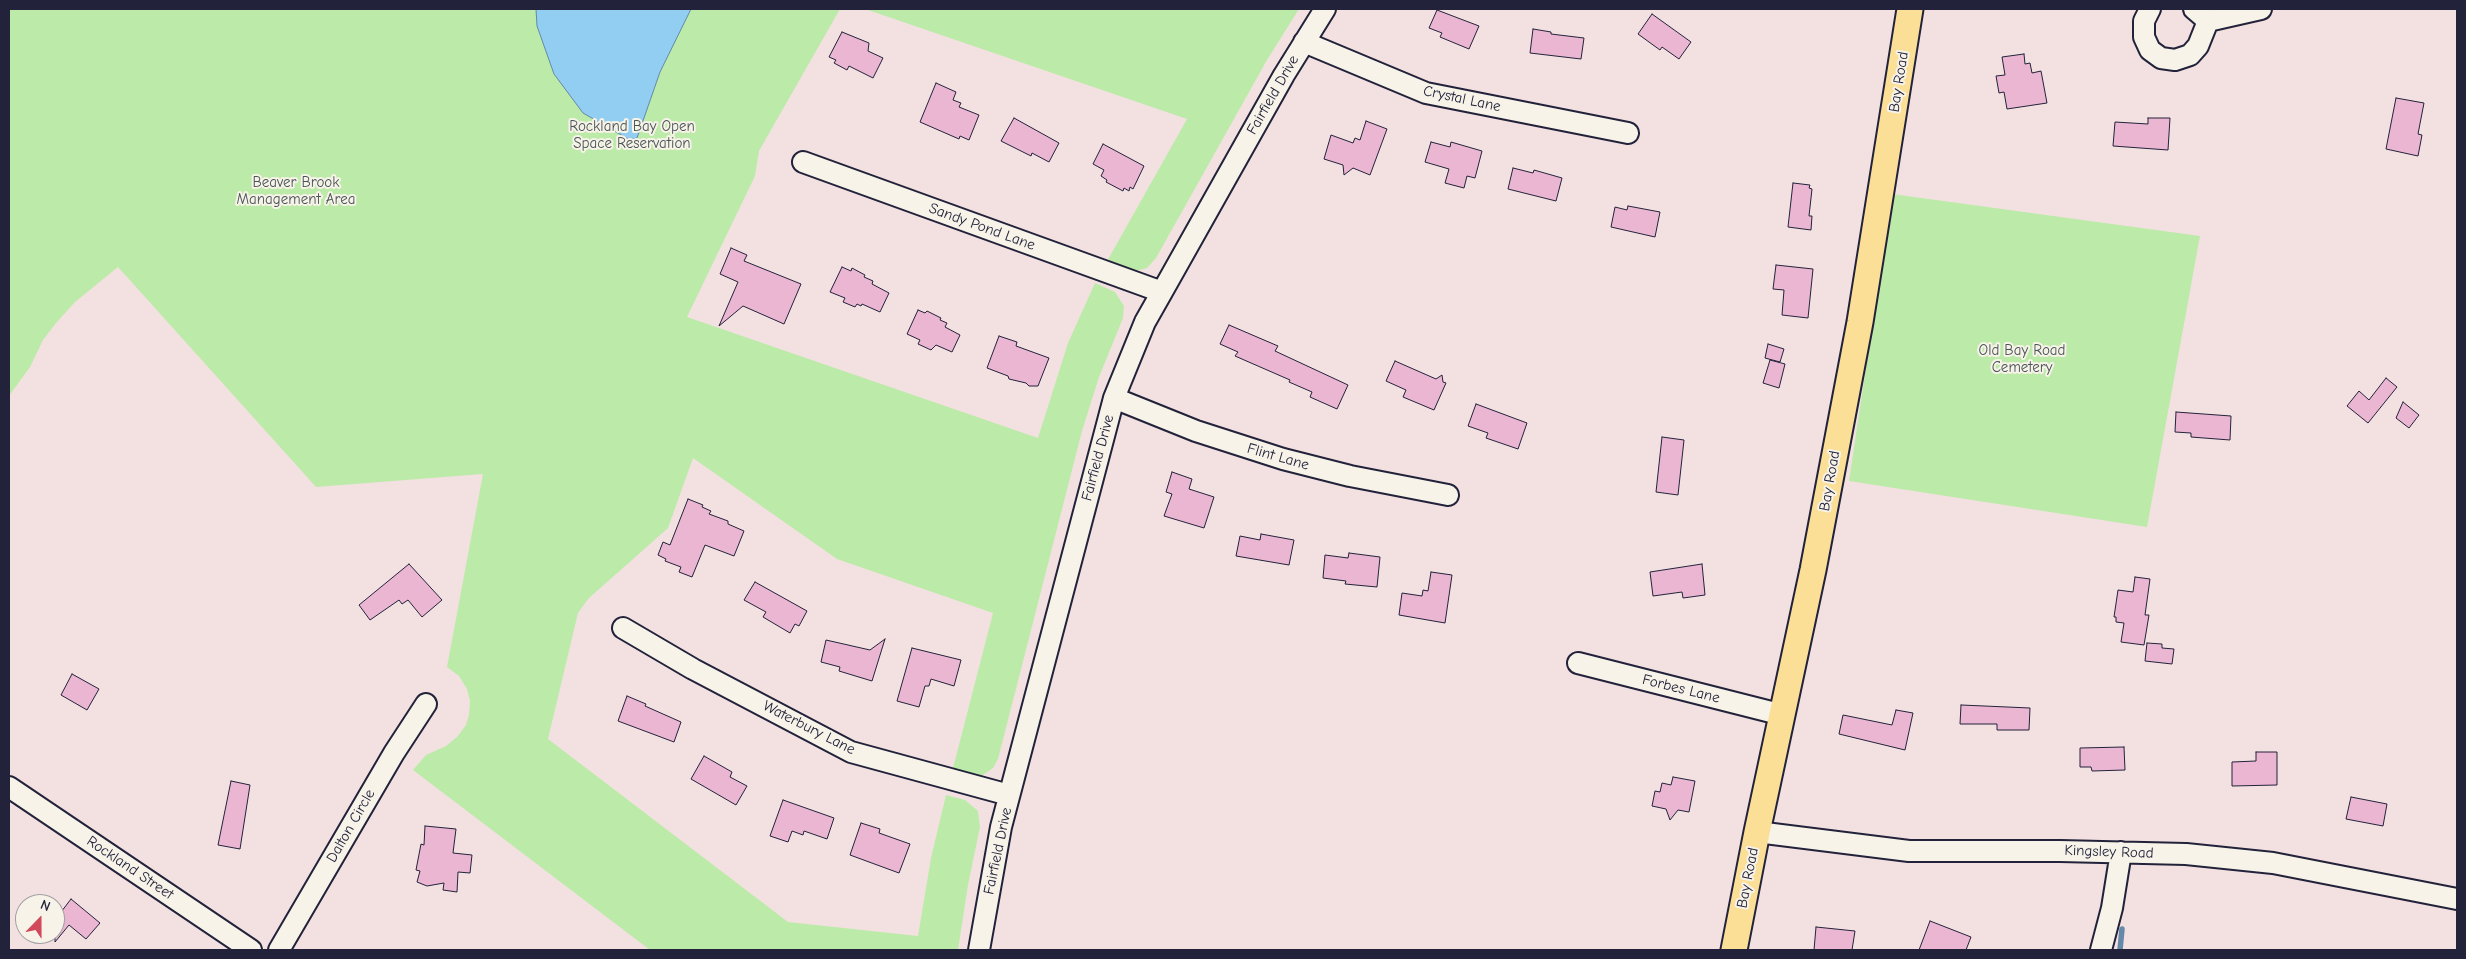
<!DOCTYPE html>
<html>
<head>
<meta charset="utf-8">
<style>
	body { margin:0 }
	#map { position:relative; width:2466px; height:959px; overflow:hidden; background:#f3e1e1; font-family:"Comic Neue",sans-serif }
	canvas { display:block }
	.frame { position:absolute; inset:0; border:10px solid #22223b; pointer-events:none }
	.north { position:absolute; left:15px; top:894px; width:50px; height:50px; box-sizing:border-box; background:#f7f3e8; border:1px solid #a29fa3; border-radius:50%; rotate:22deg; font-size:14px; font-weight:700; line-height:20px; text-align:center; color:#22223b }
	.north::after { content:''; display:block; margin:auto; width:18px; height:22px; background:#d1495b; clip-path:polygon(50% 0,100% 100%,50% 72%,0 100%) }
</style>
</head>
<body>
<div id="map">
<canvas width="2466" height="959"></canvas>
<div class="frame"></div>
<div class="north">N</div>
</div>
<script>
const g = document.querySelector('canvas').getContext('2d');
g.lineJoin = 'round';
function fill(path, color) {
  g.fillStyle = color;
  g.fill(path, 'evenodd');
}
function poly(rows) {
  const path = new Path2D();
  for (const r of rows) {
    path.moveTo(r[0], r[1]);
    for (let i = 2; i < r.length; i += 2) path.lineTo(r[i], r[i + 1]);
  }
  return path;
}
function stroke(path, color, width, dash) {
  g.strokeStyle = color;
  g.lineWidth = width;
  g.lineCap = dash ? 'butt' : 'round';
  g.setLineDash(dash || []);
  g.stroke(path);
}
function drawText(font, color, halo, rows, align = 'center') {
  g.font = font + ' "Comic Neue",sans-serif';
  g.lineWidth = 4;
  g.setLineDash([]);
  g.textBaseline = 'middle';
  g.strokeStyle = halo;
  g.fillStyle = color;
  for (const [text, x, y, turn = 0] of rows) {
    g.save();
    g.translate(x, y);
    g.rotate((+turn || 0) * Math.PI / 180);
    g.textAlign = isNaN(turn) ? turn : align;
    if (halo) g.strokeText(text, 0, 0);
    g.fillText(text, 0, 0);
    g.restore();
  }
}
const green = poly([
	[9,9,840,9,759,151,755,176,687,317,1038,438,1068,343,1095,283,1115,292,1124,306,1123,318,1099,377,1082,431,998,759,993,768,983,775,976,777,952,772,993,613,837,559,693,458,668,528,588,599,578,613,548,739,788,922,918,936,931,858,946,795,965,800,978,811,980,827,968,885,958,950,650,950,413,770,426,755,446,746,457,737,466,725,469,715,470,701,467,689,459,676,447,667,483,474,316,487,118,267,75,302,56,323,43,340,30,367,9,396],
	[865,9,1299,9,1267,60,1156,258,1147,268,1135,271,1106,263,1187,119],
	[1892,194,2200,236,2147,527,1849,481]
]);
const water = poly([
	[536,9,691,9,660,72,637,138,630,140,583,113,554,74,537,26,536,9]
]);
const stream = poly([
	[2120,950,2122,929]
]);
const building = poly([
	[1437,10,1479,26,1469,49,1440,37,1442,33,1429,28,1437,10],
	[1652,14,1691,42,1679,59,1662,47,1660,50,1638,34,1652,14],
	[1533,29,1551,32,1551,34,1584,38,1581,59,1530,53,1533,29],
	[842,32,869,43,868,51,883,58,873,78,849,66,847,70,834,63,836,60,829,57,842,32],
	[2024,54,2025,64,2030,63,2032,73,2041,71,2047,103,2007,109,2004,92,1999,93,1996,76,2005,75,2002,57,2024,54],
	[936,83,956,92,953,100,961,103,959,107,979,115,969,140,960,136,959,139,920,122,936,83],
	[2396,98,2424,103,2418,134,2422,135,2418,156,2386,149,2396,98],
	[1014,118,1059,143,1049,162,1032,153,1031,156,1001,141,1014,118],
	[2148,118,2170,118,2168,150,2113,146,2115,122,2148,124,2148,118],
	[1366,121,1387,129,1370,175,1353,168,1344,175,1343,165,1324,159,1331,135,1353,143,1355,138,1360,140,1366,121],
	[1431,142,1450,147,1451,142,1482,151,1475,178,1467,176,1464,188,1445,183,1449,169,1425,162,1431,142],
	[1103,144,1144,166,1133,189,1130,187,1129,191,1124,188,1123,191,1106,182,1107,180,1101,176,1104,170,1093,164,1103,144],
	[1513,168,1533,173,1534,170,1562,178,1556,201,1508,189,1513,168],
	[1793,183,1810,185,1809,188,1812,189,1809,216,1812,216,1811,230,1788,227,1793,183],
	[1628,206,1660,212,1655,237,1611,227,1615,207,1627,210,1628,206],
	[731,248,747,255,744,261,801,284,784,324,743,306,719,326,738,282,720,274,731,248],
	[1776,265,1813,269,1808,318,1782,315,1784,290,1773,289,1776,265],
	[842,267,851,271,852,268,865,275,864,277,873,281,872,284,889,293,880,312,862,304,861,306,857,304,855,307,843,302,845,298,830,292,842,267],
	[918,310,925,313,927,311,941,318,940,320,947,323,945,327,960,335,952,352,936,345,931,350,918,344,920,340,907,334,918,310],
	[1229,325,1278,346,1275,351,1348,385,1337,409,1310,397,1312,392,1289,382,1290,380,1235,356,1238,352,1220,344,1229,325],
	[999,336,1017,342,1016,346,1049,358,1038,386,1029,386,1026,383,1009,379,1008,376,987,368,999,336],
	[1768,344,1784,349,1780,362,1765,358,1768,344],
	[1770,360,1785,364,1779,388,1763,383,1770,360],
	[1395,361,1436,379,1442,375,1443,382,1446,383,1434,410,1403,397,1406,390,1386,381,1395,361],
	[2386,378,2397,387,2368,423,2347,406,2359,391,2369,400,2386,378],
	[2403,402,2419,415,2409,428,2396,418,2403,402],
	[1476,404,1527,423,1518,449,1486,438,1488,433,1468,426,1476,404],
	[2176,412,2231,416,2230,440,2191,437,2191,433,2175,432,2176,412],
	[1662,437,1684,440,1678,495,1656,492,1662,437],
	[1172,472,1192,479,1189,489,1214,497,1204,528,1164,516,1172,494,1166,492,1172,472],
	[688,499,703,505,702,507,711,511,709,514,728,521,728,524,744,531,734,556,705,545,692,577,679,572,681,567,665,561,666,559,658,555,663,542,670,545,688,499],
	[1261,534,1294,540,1289,565,1236,556,1240,536,1260,540,1261,534],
	[1349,553,1380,557,1377,587,1345,584,1346,581,1323,578,1325,555,1348,558,1349,553],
	[409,564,442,600,422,617,408,600,402,604,399,600,370,620,359,605,409,564],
	[1702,564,1705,595,1683,598,1682,592,1653,596,1650,572,1702,564],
	[1431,572,1452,575,1445,623,1399,615,1402,593,1422,596,1423,590,1428,591,1431,572],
	[2135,577,2150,579,2145,615,2149,615,2144,645,2121,642,2124,623,2116,622,2116,617,2114,617,2118,590,2133,592,2135,577],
	[755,582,807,611,799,626,795,624,790,633,763,617,766,612,744,600,755,582],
	[885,639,872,681,839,671,840,667,821,662,826,640,870,650,885,639],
	[2147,643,2162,644,2162,648,2174,649,2172,664,2145,661,2147,643],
	[912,648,961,660,954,686,931,679,929,686,925,686,919,707,897,701,912,648],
	[72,674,99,689,87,710,61,695,72,674],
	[627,696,646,704,645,706,681,722,674,742,618,721,627,696],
	[1961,705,2030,708,2029,730,1997,730,1997,724,1960,724,1961,705],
	[1896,710,1913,713,1905,750,1839,734,1843,715,1892,725,1896,710],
	[2124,747,2125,770,2092,771,2091,767,2080,767,2080,748,2124,747],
	[2256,752,2277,752,2277,785,2232,786,2232,762,2256,761,2256,752],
	[704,756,732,772,730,777,747,786,736,805,691,779,704,756],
	[1673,777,1695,781,1689,812,1678,810,1670,820,1666,809,1652,806,1655,791,1660,792,1662,783,1671,785,1673,777],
	[231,781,250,785,240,849,218,845,231,781],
	[2351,797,2387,804,2383,826,2346,819,2351,797],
	[783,800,834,818,827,839,804,831,803,835,792,831,788,842,770,836,783,800],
	[861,823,880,829,879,833,910,844,899,873,850,855,861,823],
	[425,826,456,829,453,853,472,855,470,873,458,872,457,892,443,890,444,883,427,886,417,882,420,871,416,870,421,844,424,845,425,826],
	[71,899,100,923,86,939,69,925,55,942,55,920,71,899],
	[1930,921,1971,937,1966,950,1919,950,1930,921],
	[1816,927,1855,931,1852,950,1814,950,1816,927]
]);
const minor = poly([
	[2150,9,2144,21,2144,37,2150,50,2161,58,2175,60,2190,55,2198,46,2208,21],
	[2194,9,2208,21],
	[2208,21,2261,9],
	[1304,42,1426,93,1628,133],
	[803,162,1162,292],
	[1114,398,1196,431,1283,459,1350,476,1448,495],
	[623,628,693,669,851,752,1009,795],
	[1578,663,1783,715],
	[9,787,251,950],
	[1757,832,1909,851,2060,851,2186,854,2273,863,2457,899],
	[279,950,394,753,426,704],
	[979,950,1001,827,1114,398,1145,322,1162,292,1284,75,1325,9],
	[2101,950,2112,908,2121,852]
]);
const major = poly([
	[1734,950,1757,832,1813,570,1860,322,1910,9]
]);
const streetNames = [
	["Bay Road",1899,82,-81],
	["Fairfield Drive",1273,95,-60],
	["Crystal Lane",1462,99,12],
	["Sandy Pond Lane",982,227,20],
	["Flint Lane",1278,457,16],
	["Fairfield Drive",1098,458,-75],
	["Bay Road",1830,481,-80],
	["Forbes Lane",1681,689,14],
	["Waterbury Lane",809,728,27],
	["Dalton Circle",351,826,-60],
	["Fairfield Drive",998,851,-78],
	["Kingsley Road",2109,852,2],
	["Rockland Street",130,868,34],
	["Bay Road",1748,878,-79]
];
const parkNames = [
	["Rockland Bay Open",632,127],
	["Space Reservation",632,144],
	["Beaver Brook",296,183],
	["Management Area",296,200],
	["Old Bay Road",2022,351],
	["Cemetery",2022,368]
];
fill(green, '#bceaa8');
fill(water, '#92cef2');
stroke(water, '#6589a9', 1);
stroke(stream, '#6589a9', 5.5);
fill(building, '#eab6d1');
stroke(building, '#22223b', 1);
stroke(minor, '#22223b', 24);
stroke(major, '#22223b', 29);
stroke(minor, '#f7f3e8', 20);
stroke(major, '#fbdf96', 25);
drawText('15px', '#22223b', '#f7f3e8', streetNames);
drawText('15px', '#485456', '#f7f3e8', parkNames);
</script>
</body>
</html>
